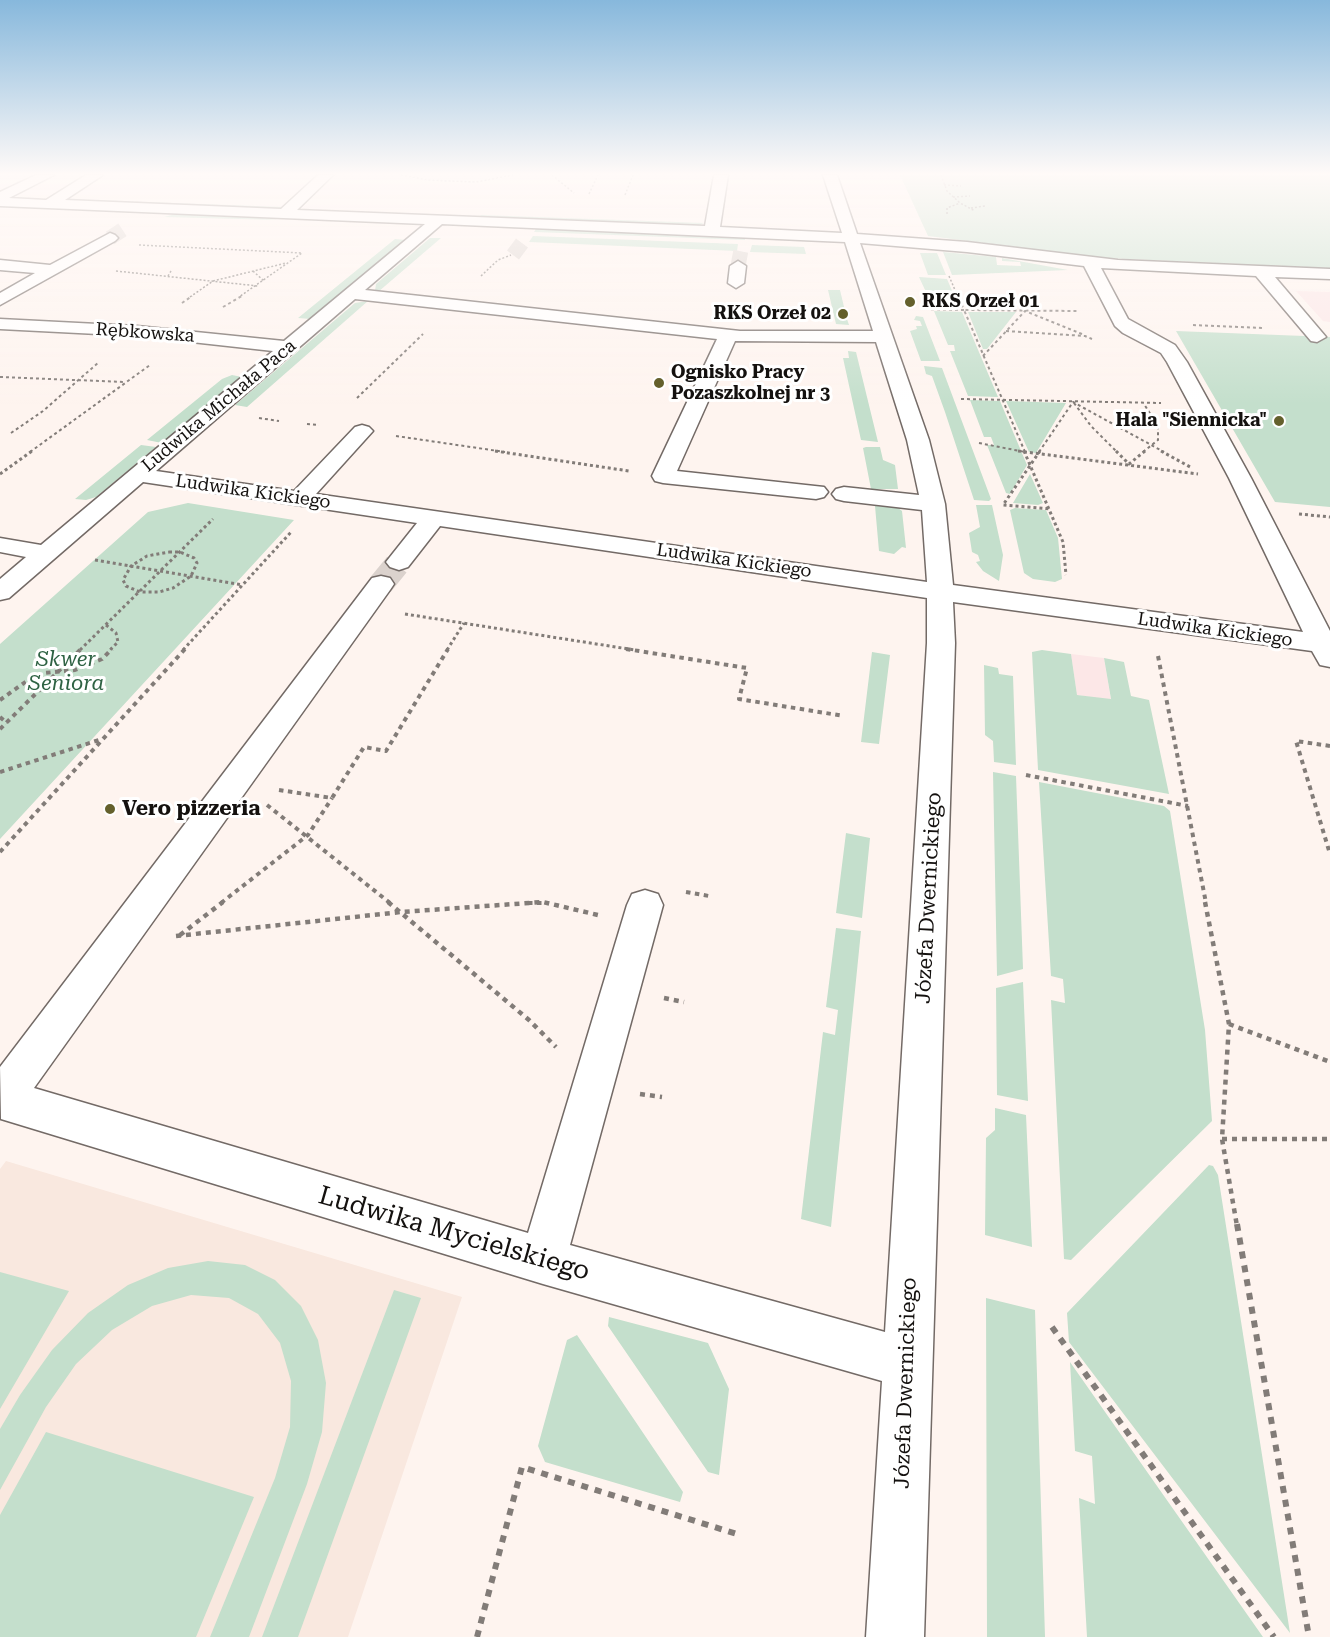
<!DOCTYPE html>
<html>
<head>
<meta charset="utf-8">
<style>
	body { margin:0 }
	canvas { display:block; background:#fef4ef }
</style>
</head>
<body>
<canvas width="1330" height="1637"></canvas>
<script>
const g = document.querySelector('canvas').getContext('2d');
g.lineJoin = 'round';
function fill(path, color) {
  g.fillStyle = color;
  g.fill(path, 'evenodd');
}
function poly(rows) {
  const path = new Path2D();
  for (const r of rows) {
    path.moveTo(r[0], r[1]);
    for (let i = 2; i < r.length; i += 2) path.lineTo(r[i], r[i + 1]);
  }
  return path;
}
function stroke(path, color, width, dash) {
  g.strokeStyle = color;
  g.lineWidth = width;
  g.lineCap = dash ? 'butt' : 'round';
  g.setLineDash(dash || []);
  g.stroke(path);
}
function drawText(font, color, halo, rows, align = 'center') {
  g.font = font + ' "Roboto Serif",serif';
  g.lineWidth = 6;
  g.setLineDash([]);
  g.textBaseline = 'middle';
  g.strokeStyle = halo;
  g.fillStyle = color;
  for (const [text, x, y, turn = 0] of rows) {
    g.save();
    g.translate(x, y);
    g.rotate((+turn || 0) * Math.PI / 180);
    g.textAlign = isNaN(turn) ? turn : align;
    if (halo) g.strokeText(text, 0, 0);
    g.fillText(text, 0, 0);
    g.restore();
  }
}
const commercial = poly([
	[1296,291,1330,292,1330,322,1323,321],
	[1071,654,1104,658,1111,700,1077,695]
]);
const built = poly([
	[6,1161,462,1297,348,1637,0,1637,0,1169]
]);
const green = poly([
	[900,175,1330,175,1330,268,1105,258,928,236],
	[64,199,285,207,281,209,64,202],
	[175,214,262,218,277,220,164,217],
	[481,215,704,223,697,226,479,218],
	[536,229,539,229,745,237,745,240,534,232],
	[533,236,738,244,737,251,529,242],
	[430,238,441,238,378,292,375,291,376,284],
	[395,239,406,240,310,319,298,318],
	[752,245,804,247,806,254,750,252],
	[943,252,996,257,997,265,1021,266,1020,262,1002,261,1002,258,1068,270,952,275],
	[920,253,937,253,946,275,928,275],
	[919,277,947,279,959,307,933,307],
	[828,290,840,290,845,311,838,311,840,319,847,319,849,325,836,324],
	[368,301,247,407,235,405,355,303],
	[934,311,962,312,998,397,968,396,950,351,955,351,954,345,948,345],
	[968,312,1016,312,987,349,983,349],
	[916,316,923,317,940,361,921,361,910,331,917,329,916,326,922,326,920,321,914,320],
	[1176,331,1330,337,1330,507,1275,502],
	[848,351,856,352,878,442,861,440,843,358,849,358],
	[924,366,942,368,991,499,989,501,974,500,945,412,932,376,926,374],
	[232,375,242,377,162,443,147,440,222,379],
	[970,400,1000,401,1027,465,1010,494,1006,493,987,445,994,445,991,437,984,437],
	[1006,401,1066,403,1036,453,1029,452],
	[141,445,156,447,96,497,86,500,75,499],
	[866,447,880,447,883,460,895,465,898,489,871,489,863,448],
	[1030,474,1043,503,1038,505,1013,503],
	[188,503,294,520,0,839,0,644,148,512],
	[976,505,992,505,1003,555,999,581,983,571,976,562,980,561,978,555,972,552,969,533,980,527],
	[875,506,897,507,902,511,906,548,902,547,894,554,879,551],
	[1015,508,1046,510,1058,538,1062,579,1055,582,1033,579,1024,573,1010,510],
	[1042,650,1071,654,1077,695,1111,699,1104,658,1124,662,1131,696,1149,700,1169,794,1038,770,1032,652],
	[872,652,890,655,879,744,861,742],
	[984,665,998,668,999,674,1013,676,1016,765,994,762,993,741,985,735],
	[993,772,1016,776,1023,969,997,976],
	[1039,782,1164,806,1170,811,1205,1030,1212,1121,1071,1260,1064,1259,1051,1000,1065,1003,1063,979,1051,976],
	[846,833,870,838,862,918,836,913],
	[836,928,861,931,831,1227,801,1219,823,1032,835,1035,838,1010,826,1007],
	[1023,982,1028,1101,997,1095,996,988],
	[995,1108,1026,1115,1032,1247,985,1235,986,1138,995,1130],
	[1209,1165,1213,1166,1218,1175,1290,1633,1069,1342,1067,1313],
	[208,1261,245,1265,275,1280,301,1306,318,1340,326,1383,322,1432,307,1484,249,1637,210,1637,275,1478,290,1427,291,1381,280,1343,258,1314,229,1298,191,1295,152,1306,112,1330,76,1364,46,1407,0,1490,0,1429,20,1395,52,1350,88,1313,128,1285,168,1268],
	[0,1272,69,1291,0,1409],
	[394,1290,421,1298,298,1637,262,1637],
	[986,1298,1035,1310,1045,1637,987,1637],
	[609,1317,708,1343,729,1389,719,1475,708,1472,608,1326],
	[577,1335,683,1492,680,1502,545,1462,538,1446,567,1340],
	[1070,1362,1263,1637,1087,1637,1079,1498,1095,1504,1092,1456,1075,1451],
	[46,1432,254,1497,196,1637,0,1637,0,1515]
]);
const minorTunnelFar1 = poly([
	[110,238,128,226],
	[513,255,522,243],
	[738,266,741,250]
]);
const minorTunnel = poly([
	[381,584,399,562]
]);
const pathFar5 = poly([
	[401,175,428,180,476,182,513,175],
	[552,175,574,193],
	[941,175,947,191,960,203,975,211],
	[944,185,961,186],
	[589,194,598,175],
	[625,195,633,175],
	[953,197,970,196],
	[971,208,985,206],
	[947,214,947,208,960,203],
	[139,245,302,253,239,297],
	[116,271,258,286],
	[253,271,264,281],
	[168,276,171,271],
	[481,276,498,260,511,255],
	[949,276,958,297],
	[190,297,213,281,286,263]
]);
const pathFar4 = poly([
	[182,303,192,296],
	[223,307,242,296],
	[925,309,964,310,958,296],
	[1193,325,1264,328],
	[1006,331,1085,336,1092,339],
	[983,356,1025,311,1082,334],
	[0,377,125,382],
	[357,398,423,334],
	[961,399,1161,403],
	[1074,403,1091,426,1117,452],
	[259,418,279,421],
	[307,424,319,425],
	[11,433,43,411,99,362],
	[396,436,505,452],
	[979,443,1025,452],
	[30,452,150,365],
	[1025,452,964,310,1078,311],
	[1039,452,1073,402,1164,452],
	[1143,452,1158,440,1158,426,1144,404]
]);
const pathFar3 = poly([
	[495,451,629,471],
	[1018,451,1198,474],
	[1024,451,1063,542,1066,575],
	[1040,451,1003,505,1050,509],
	[1116,451,1129,464,1145,451],
	[1161,451,1192,468],
	[0,474,32,451],
	[1299,514,1330,517],
	[169,552,180,552,194,558,197,563,191,576,173,588,159,592,140,592,126,586,123,580,131,566,147,556,169,552],
	[95,560,243,585],
	[405,614,635,650],
	[106,625,116,633,118,642,110,650],
	[80,650,213,519],
	[183,650,292,531],
	[447,650,464,623]
]);
const pathFar2 = poly([
	[626,649,747,668,739,699,844,716],
	[1158,656,1206,903],
	[0,700,31,678,44,673,75,670,102,659,112,649],
	[0,717,7,723],
	[0,729,81,649],
	[1330,746,1296,741,1330,854],
	[0,772,102,739],
	[1026,775,1188,806],
	[279,790,332,798,364,747,386,751,448,649],
	[267,805,390,903],
	[0,852,185,649],
	[686,892,709,896],
	[221,903,308,835,332,798],
	[528,903,547,903]
]);
const pathFar1 = poly([
	[388,902,529,1020,556,1047],
	[1205,902,1229,1024,1222,1139,1237,1226],
	[180,935,223,902],
	[176,936,401,912,543,902,598,915],
	[664,998,684,1002],
	[1229,1024,1330,1062],
	[640,1094,662,1097],
	[1222,1139,1330,1139]
]);
const path = poly([
	[1237,1224,1309,1637],
	[1052,1327,1274,1637],
	[477,1637,522,1467,740,1535]
]);
const minor = poly([
	[36,175,54,175,9,198,46,200,86,175,103,175,65,200,281,209,318,175,333,175,297,210,705,226,714,175,728,175,720,227,842,233,823,175,837,175,857,234,967,242,1118,260,1330,269,1330,279,1275,277,1326,337,1317,342,1311,341,1256,276,1101,268,1128,319,1175,345,1187,362,1251,478,1330,631,1330,667,1320,665,1312,651,953,602,955,643,924,1637,866,1637,882,1381,543,1284,1,1119,0,1067,372,578,381,576,390,578,394,584,390,590,34,1088,528,1233,627,905,632,894,645,890,658,894,663,905,570,1245,885,1332,927,643,927,598,440,526,408,567,399,570,390,567,386,562,417,523,143,482,9,598,0,600,0,579,26,557,0,552,0,538,41,545,273,351,137,336,0,329,0,319,137,326,284,341,425,224,0,206,0,192,36,175],
	[442,224,845,242,873,331,740,331,365,290,442,224],
	[860,243,967,252,1084,266,1115,326,1123,333,1161,353,1167,362,1229,478,1303,632,953,585,945,504,929,440,860,243],
	[355,299,717,339,652,476,655,481,663,483,816,499,824,497,828,492,824,487,677,471,735,341,876,342,907,440,919,495,844,487,836,489,832,494,836,499,844,501,922,510,927,582,316,494,373,431,369,427,362,425,355,427,294,491,156,471,355,299],
	[110,233,115,235,118,238,115,241,0,305,0,293,35,273,0,270,0,260,50,265,110,233],
	[738,261,746,266,744,283,736,288,728,283,730,266,738,261]
]);
const markers = [
	[910,302,6,"#64602c"],
	[843,314,6,"#64602c"],
	[659,383,6,"#64602c"],
	[1279,421,6,"#64602c"],
	[110,809,6,"#64602c"]
];
const farPoinames = [
	["RKS Orzeł 01",922,302],
	["RKS Orzeł 02",831,314,"right"],
	["Ognisko Pracy",671,373],
	["Pozaszkolnej nr 3",671,394],
	["Hala \"Siennicka\"",1267,421,"right"]
];
const farStreetnames = [
	["Rębkowska",145,333,4],
	["Ludwika Michała Paca",219,406,-40],
	["Ludwika Kickiego",253,492,8],
	["Ludwika Kickiego",734,561,8],
	["Ludwika Kickiego",1215,630,8]
];
const parkNames = [
	["Skwer",66,660],
	["Seniora",66,684]
];
const poiNames = [
	["Vero pizzeria",122,809]
];
const streetNames = [
	["Józefa Dwernickiego",929,898,-87],
	["Józefa Dwernickiego",906,1383,-88]
];
const nearStreetnames = [
	["Ludwika Mycielskiego",454,1234,16]
];
fill(commercial, '#fce7e7');
fill(built, '#f9e8df');
fill(green, '#c4dfcc');
stroke(minorTunnelFar1, '#dbd2cd', 15, [15, 8]);
stroke(minorTunnel, '#dbd2cd', 25, [25, 12]);
stroke(minor, '#736a66', 3);
stroke(pathFar5, '#827c78', 1.5, [2, 2]);
stroke(pathFar4, '#827c78', 2, [3, 3]);
stroke(pathFar3, '#827c78', 3, [3, 3]);
stroke(pathFar2, '#827c78', 4, [4.5, 4.5]);
stroke(pathFar1, '#827c78', 4.5, [5, 5]);
stroke(path, '#827c78', 6, [7, 7]);
fill(minor, '#fff');
const sky = g.createLinearGradient(0, 0, 0, 404);
sky.addColorStop(0, '#87b8dc');
sky.addColorStop(0.43, '#fffaf8');
sky.addColorStop(1, '#fffaf800');
g.fillStyle = sky;
g.fillRect(0, 0, 1330, 404);
for (const [x, y, r, color] of markers) {
  const dot = new Path2D();
  dot.arc(x, y, r, 0, 2 * Math.PI);
  g.fillStyle = color;
  g.fill(dot);
  stroke(dot, '#fff', 2);
}
drawText('bold 18px', '#14110f', '#fff', farPoinames, 'left');
drawText('18px', '#14110f', '#fff', farStreetnames);
drawText('italic 21px', '#2e6243', '#fff', parkNames);
drawText('bold 21px', '#14110f', '#fff', poiNames, 'left');
drawText('21px', '#14110f', '#fff', streetNames);
drawText('26px', '#14110f', '#fff', nearStreetnames);
</script>
</body>
</html>
